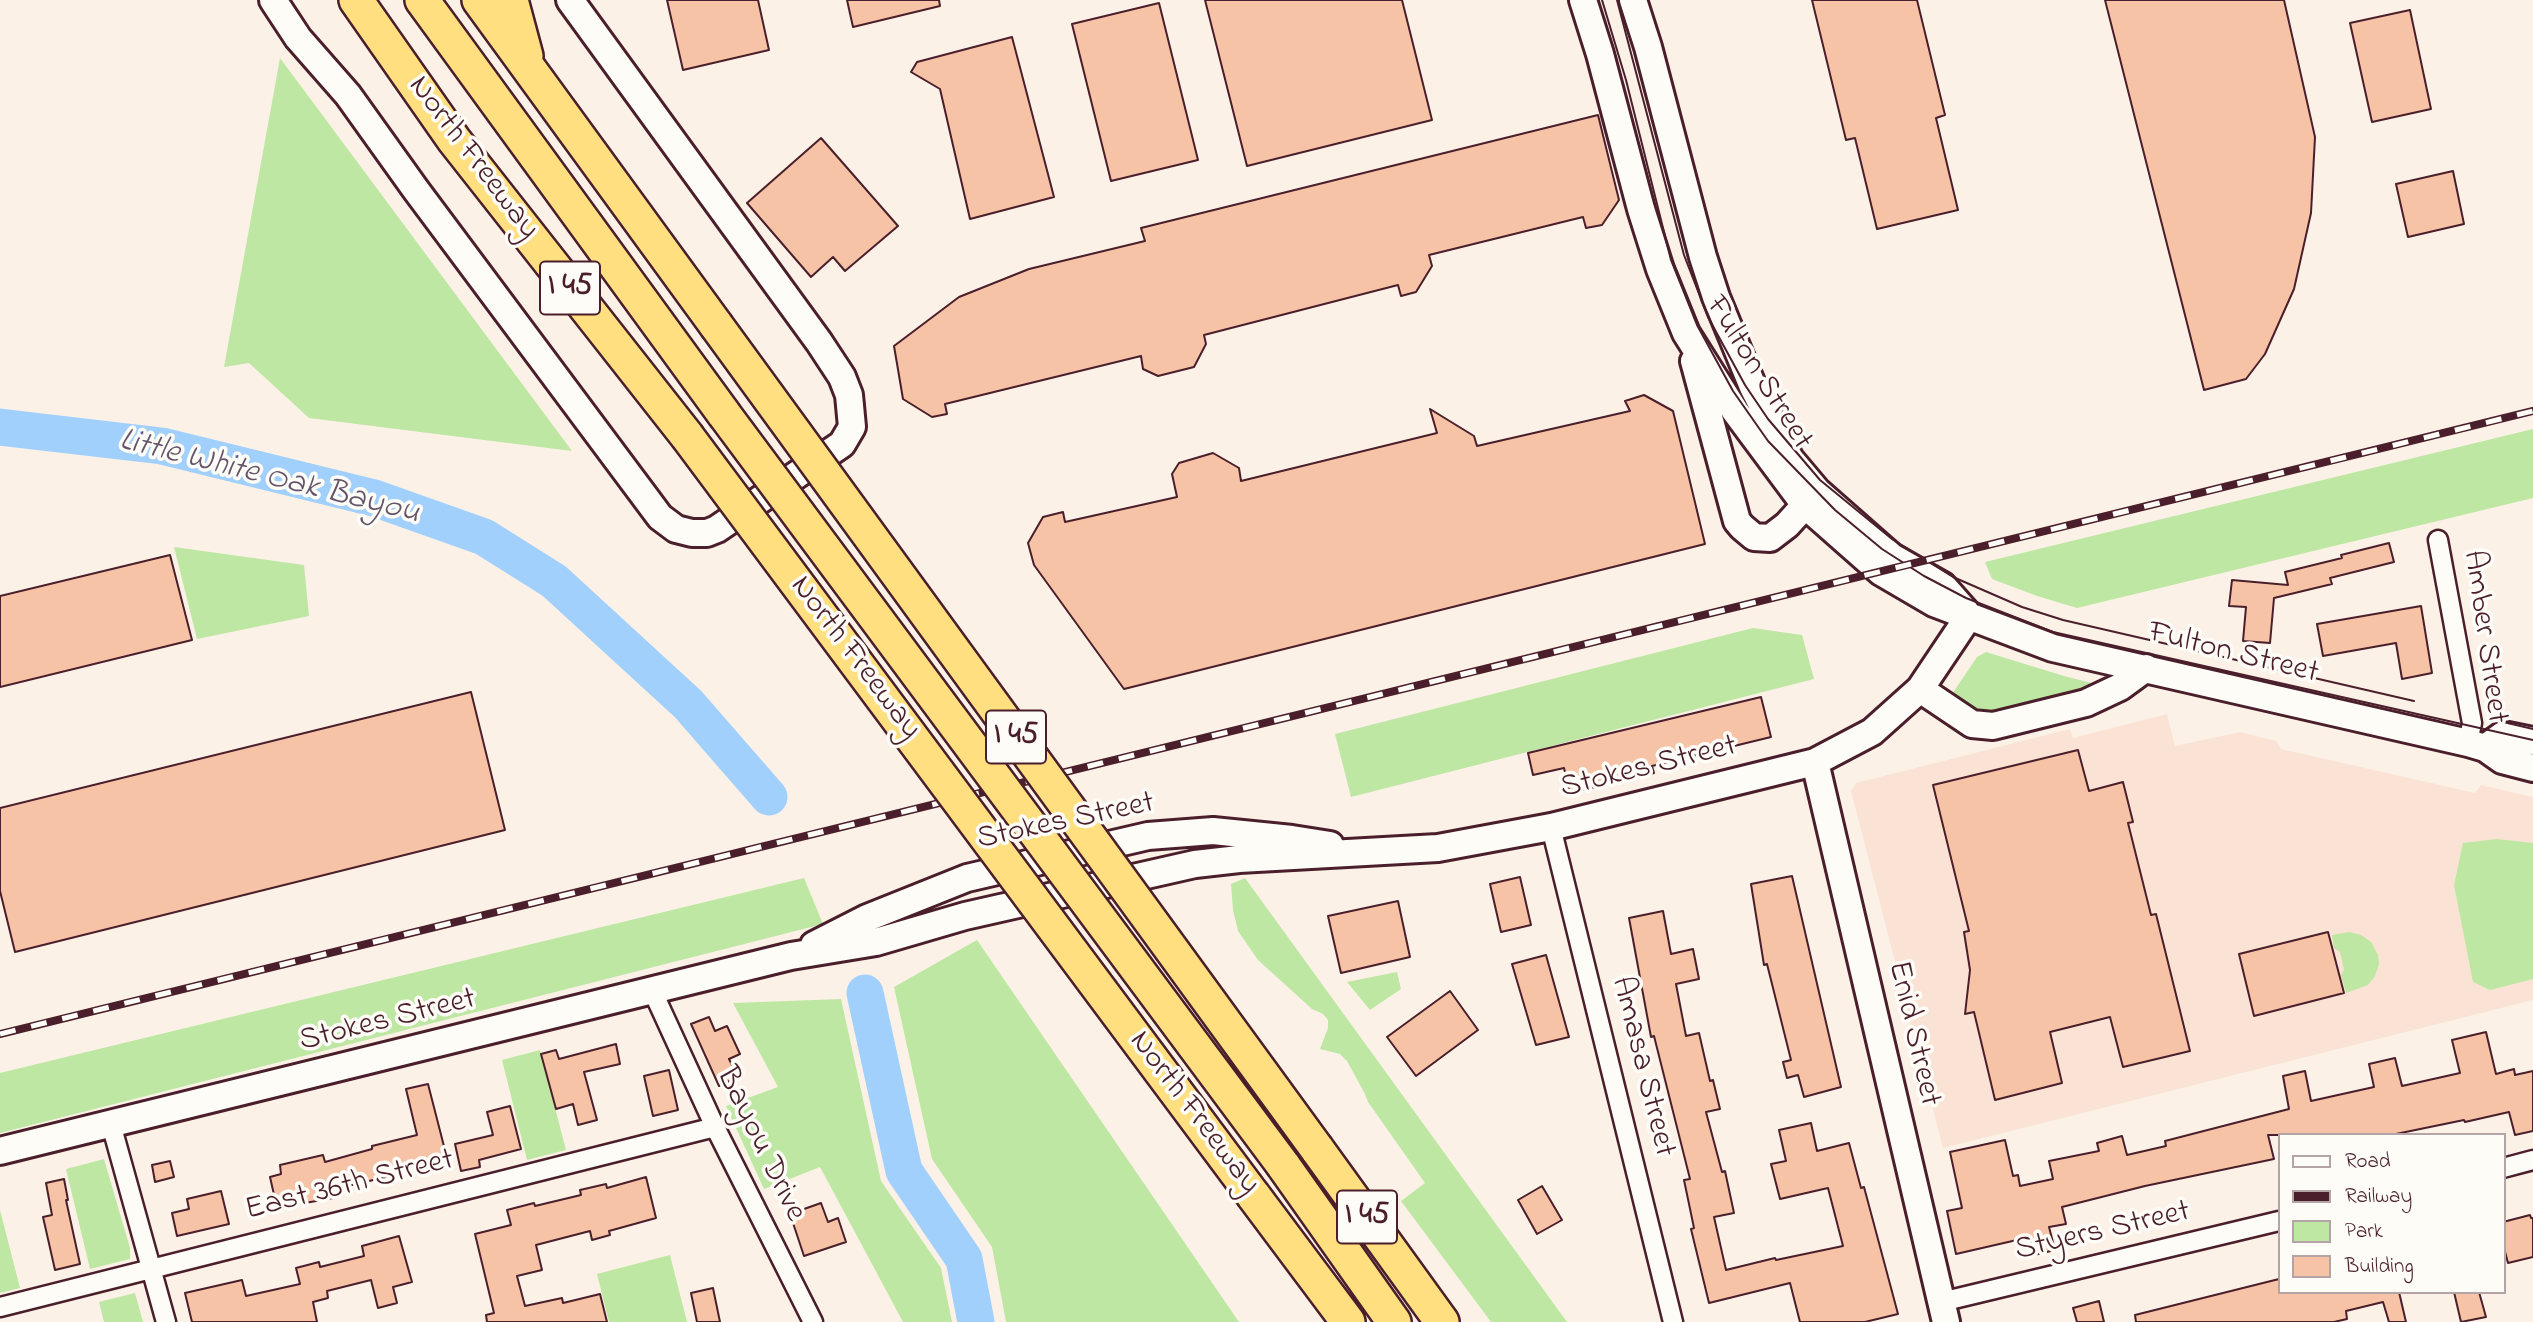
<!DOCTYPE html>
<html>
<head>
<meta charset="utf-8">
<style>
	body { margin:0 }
	#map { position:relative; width:2533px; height:1322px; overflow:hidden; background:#fcf1e7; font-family:"Indie Flower",sans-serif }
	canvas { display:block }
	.legend { position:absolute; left:2278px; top:1133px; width:228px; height:161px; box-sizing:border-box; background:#fdfcf7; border:2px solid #b5a4a5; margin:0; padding:9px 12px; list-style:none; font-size:21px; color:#4a1f2b }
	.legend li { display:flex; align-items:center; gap:14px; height:35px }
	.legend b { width:35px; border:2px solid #b5a4a5 }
</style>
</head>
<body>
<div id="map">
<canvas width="2533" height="1322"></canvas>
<ul class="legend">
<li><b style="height:9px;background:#fdfcf7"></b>Road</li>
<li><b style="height:9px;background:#4a1f2b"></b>Railway</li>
<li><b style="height:19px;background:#bee7a3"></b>Park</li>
<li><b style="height:19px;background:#f6c3a7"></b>Building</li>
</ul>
</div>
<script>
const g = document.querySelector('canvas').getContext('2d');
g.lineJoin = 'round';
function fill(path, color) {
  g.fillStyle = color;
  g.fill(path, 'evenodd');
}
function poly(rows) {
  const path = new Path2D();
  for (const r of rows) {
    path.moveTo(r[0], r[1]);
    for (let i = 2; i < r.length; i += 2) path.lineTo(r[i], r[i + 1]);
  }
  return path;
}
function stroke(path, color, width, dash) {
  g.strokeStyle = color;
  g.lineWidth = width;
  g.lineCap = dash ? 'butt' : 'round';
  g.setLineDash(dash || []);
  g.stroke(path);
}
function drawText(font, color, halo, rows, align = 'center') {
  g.font = font + ' "Indie Flower",sans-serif';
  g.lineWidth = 7;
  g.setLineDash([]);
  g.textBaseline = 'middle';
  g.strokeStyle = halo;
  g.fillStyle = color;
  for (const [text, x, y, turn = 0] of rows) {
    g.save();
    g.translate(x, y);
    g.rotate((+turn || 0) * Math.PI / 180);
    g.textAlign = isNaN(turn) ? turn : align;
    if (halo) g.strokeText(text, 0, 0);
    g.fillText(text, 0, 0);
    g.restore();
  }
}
const built = poly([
	[2167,714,2175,746,2240,732,2276,741,2281,749,2475,793,2481,785,2533,797,2533,1000,1943,1148,1851,791,1856,783,2070,729,2073,738]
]);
const green = poly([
	[280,58,572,451,309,418,249,363,224,367],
	[2533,429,2533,498,2077,608,2037,596,1992,579,1985,562],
	[174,547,304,565,309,616,197,639],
	[1753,628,1802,635,1814,679,1351,797,1335,734],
	[1986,652,2064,676,2103,686,1998,715,1980,714,1953,698,1952,694,1977,657],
	[2497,839,2533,843,2533,979,2490,990,2473,982,2454,885,2463,843],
	[804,878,823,924,0,1133,0,1073],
	[1245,878,1567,1322,1491,1322,1401,1201,1425,1183,1368,1102,1365,1094,1347,1061,1340,1054,1320,1049,1328,1028,1328,1020,1323,1014,1312,1009,1258,960,1238,931,1233,910,1231,884],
	[2349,932,2361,935,2371,942,2378,955,2379,964,2375,976,2368,985,2346,993,2341,975,2344,970,2340,952,2334,948,2332,935],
	[977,940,1239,1322,1006,1322,992,1247,932,1159,894,987],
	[1397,972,1401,989,1370,1010,1347,982],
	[841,999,881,1181,941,1268,952,1322,903,1322,820,1167,764,1189,726,1106,778,1087,733,1003],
	[540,1050,566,1150,527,1160,502,1060],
	[104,1159,130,1248,130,1259,90,1269,66,1169],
	[0,1210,20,1288,0,1293],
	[670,1255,687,1322,609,1322,597,1274],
	[135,1293,143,1322,104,1322,99,1302]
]);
const river = poly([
	[0,427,162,446,374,498,484,537,554,581,688,704,769,797],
	[865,993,904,1171,964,1259,976,1322]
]);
const building = poly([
	[667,0,758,0,769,50,683,70,667,0],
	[847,0,939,0,940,6,853,27,847,0],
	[1205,0,1402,0,1432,120,1247,166,1205,0],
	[1812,0,1917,0,1945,115,1936,118,1958,210,1877,229,1855,138,1846,140,1812,0],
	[2105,0,2284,0,2315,137,2311,213,2294,289,2265,354,2246,379,2204,390,2105,0],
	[1159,3,1198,160,1111,181,1072,24,1159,3],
	[2410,10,2431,109,2372,122,2350,23,2410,10],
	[1012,37,1054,197,970,219,940,89,911,72,917,62,1012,37],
	[1598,115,1619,200,1602,225,1586,228,1583,217,1429,255,1432,266,1416,292,1401,296,1398,285,1204,335,1206,344,1194,367,1158,376,1143,369,1141,356,945,404,947,414,932,417,903,399,894,346,959,297,1029,269,1145,241,1141,228,1598,115],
	[821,138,898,226,845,271,833,257,811,277,747,203,821,138],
	[2453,171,2464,224,2408,237,2396,184,2453,171],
	[1644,395,1673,411,1705,544,1124,689,1034,565,1028,543,1043,517,1063,512,1065,522,1177,497,1172,474,1179,463,1213,453,1239,468,1241,481,1437,433,1430,409,1474,436,1477,446,1630,411,1625,401,1644,395],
	[2389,543,2394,562,2330,578,2332,584,2274,598,2270,643,2243,641,2246,607,2229,606,2232,580,2288,585,2285,572,2342,558,2341,555,2389,543],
	[170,555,192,640,0,687,0,596,170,555],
	[2421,606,2432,673,2402,679,2396,643,2323,656,2317,624,2421,606],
	[471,692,505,830,15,952,0,891,0,808,471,692],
	[1761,697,1771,737,1652,766,1654,773,1570,793,1564,768,1533,775,1528,753,1761,697],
	[2078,750,2089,791,2123,782,2133,822,2128,823,2151,915,2156,914,2190,1051,2123,1067,2110,1017,2050,1032,2062,1083,1995,1100,1974,1012,1965,1014,1970,970,1964,932,1969,931,1933,785,2078,750],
	[1792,876,1841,1087,1804,1097,1798,1075,1787,1078,1783,1062,1791,1060,1767,964,1764,965,1751,884,1792,876],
	[1520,877,1531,925,1501,932,1490,884,1520,877],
	[1398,901,1410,957,1341,973,1328,916,1398,901],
	[1663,911,1671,954,1693,949,1699,979,1676,984,1686,1036,1699,1033,1710,1081,1713,1080,1720,1109,1706,1112,1722,1172,1725,1171,1734,1213,1714,1217,1726,1270,1775,1258,1776,1260,1843,1246,1828,1188,1780,1199,1771,1164,1786,1161,1779,1130,1811,1123,1817,1151,1849,1143,1861,1188,1864,1187,1898,1314,1865,1322,1800,1322,1790,1283,1709,1303,1691,1229,1694,1228,1684,1180,1690,1179,1654,1036,1651,1037,1629,918,1663,911],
	[2328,932,2344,993,2254,1016,2239,954,2328,932],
	[1546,955,1569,1037,1536,1045,1512,964,1546,955],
	[1450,991,1478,1030,1416,1076,1387,1037,1450,991],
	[709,1017,715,1031,727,1026,740,1054,729,1059,738,1077,719,1086,691,1024,709,1017],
	[2486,1032,2496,1074,2514,1069,2515,1075,2533,1071,2533,1131,2515,1135,2509,1112,2465,1122,2464,1120,2391,1135,2268,1135,2274,1159,2145,1186,2062,1207,2066,1224,2049,1227,2055,1250,2034,1255,2030,1237,1956,1254,1947,1211,1962,1208,1950,1152,2005,1140,2013,1176,2018,1175,2020,1186,2053,1179,2049,1161,2099,1151,2097,1143,2122,1136,2127,1155,2166,1146,2165,1141,2289,1109,2283,1076,2305,1071,2311,1101,2374,1087,2369,1064,2395,1058,2402,1086,2460,1073,2452,1040,2486,1032],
	[616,1044,620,1064,584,1072,597,1120,578,1125,573,1104,556,1109,541,1054,556,1050,559,1059,616,1044],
	[669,1070,678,1110,653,1116,644,1076,669,1070],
	[428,1084,447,1158,402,1169,403,1173,331,1190,333,1198,277,1208,270,1177,281,1174,280,1165,323,1155,325,1162,372,1149,372,1146,417,1135,406,1089,428,1084],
	[510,1106,521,1149,479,1160,480,1167,461,1171,455,1144,493,1135,487,1112,510,1106],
	[170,1161,174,1177,155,1182,152,1165,170,1161],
	[646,1177,656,1218,609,1231,610,1235,592,1240,590,1231,536,1245,542,1270,517,1276,525,1306,562,1298,563,1303,600,1294,607,1322,487,1322,486,1315,494,1313,475,1234,511,1225,507,1210,534,1203,535,1206,581,1195,580,1190,606,1184,607,1188,646,1177],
	[64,1179,68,1200,66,1200,80,1264,55,1270,43,1217,52,1215,46,1183,64,1179],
	[1542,1186,1562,1220,1537,1234,1518,1200,1542,1186],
	[221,1191,229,1224,177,1236,172,1213,189,1209,187,1199,221,1191],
	[821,1203,828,1222,838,1218,846,1242,804,1256,790,1214,821,1203],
	[2530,1215,2531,1218,2533,1218,2533,1257,2508,1263,2503,1244,2503,1222,2530,1215],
	[399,1236,412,1282,393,1287,397,1303,378,1308,371,1280,327,1291,328,1298,313,1302,317,1322,192,1322,185,1293,242,1280,246,1296,300,1284,296,1268,319,1262,320,1267,364,1256,362,1246,399,1236],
	[2279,1279,2279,1292,2399,1292,2406,1322,2389,1322,2383,1302,2346,1311,2347,1319,2334,1322,2136,1322,2135,1315,2279,1279],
	[713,1288,720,1322,697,1322,691,1293,713,1288],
	[2454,1292,2479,1292,2486,1317,2461,1322,2454,1292],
	[2099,1301,2104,1322,2077,1322,2073,1308,2099,1301]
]);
const street = poly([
	[2438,540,2472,723,2468,743],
	[1551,827,1673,1322],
	[653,992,715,1127,813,1322],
	[111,1124,166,1322],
	[2503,1168,2533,1160],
	[1941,1302,2279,1221],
	[0,1307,715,1127]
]);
const secondary = poly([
	[273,0,298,38,348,95,416,190,660,517,676,529,692,533,707,533,717,529,842,444,852,427,849,395,842,377,819,342,570,0],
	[1583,0,1600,54,1641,209,1660,269,1686,333,1735,411,1805,505,1881,572,1934,603,2053,648,2468,743,2485,748,2502,760,2533,768],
	[1633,0,1648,47,1703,257,1716,297,1753,387,1790,459,1817,491,1892,557,1943,586,1966,612],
	[1694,361,1737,521,1742,527,1754,537,1770,538,1787,525,1816,493],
	[1920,689,1972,724,1993,726,2086,703,2120,687,2146,668],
	[2485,748,2503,735,2533,741],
	[1815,762,1946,1322],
	[814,945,867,918,967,878,1148,836,1213,831,1292,839,1330,845],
	[0,1151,791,956,876,942,965,916,1195,864,1239,859,1438,848,1551,827,1815,762,1872,732,1920,689,1969,616]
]);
const highway = poly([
	[356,0,454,140,687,436],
	[422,0,724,414],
	[479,0,716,325],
	[511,0,526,56],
	[1317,1149,1442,1322],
	[1283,1165,1394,1322],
	[1253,1195,1348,1322]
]);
const tram = poly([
	[1602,0,1626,80,1671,260,1697,325,1733,391,1768,441,1835,510,1882,549,1924,576,1966,598,2053,632,2533,740],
	[1617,0,1684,255,1708,317,1745,385,1768,419,1820,480,1892,539,1953,577,2022,607,2063,620,2414,701],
	[2499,721,2533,729]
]);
const rail = poly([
	[0,1034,2533,411]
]);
const highwayBridge = poly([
	[716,325,1317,1149],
	[724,414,1283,1165],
	[687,436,1253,1195]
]);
const shields = [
	[570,288,60],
	[1016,737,60],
	[1367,1217,60]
];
const shieldNames = [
	["I 45",570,288],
	["I 45",1016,737],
	["I 45",1367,1217]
];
const streetNames = [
	["North Freeway",472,159,53],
	["Fulton Street",1757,374,58],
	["Amber Street",2483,637,82],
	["Fulton Street",2233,655,14],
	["North Freeway",854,659,53],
	["Stokes Street",1649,769,-14],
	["Stokes Street",1066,823,-12],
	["Stokes Street",388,1022,-14],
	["Enid Street",1912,1034,77],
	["Amasa Street",1641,1067,76],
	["North Freeway",1193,1114,53],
	["Bayou Drive",759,1145,64],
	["East 36th Street",350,1187,-14],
	["Styers Street",2103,1233,-13]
];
const waterNames = [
	["Little White Oak Bayou",269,479,14]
];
fill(built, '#fae3d4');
fill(green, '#bee7a3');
stroke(river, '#a2d0fd', 37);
fill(building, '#f6c3a7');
stroke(building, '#4a1f2b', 2);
stroke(street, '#4a1f2b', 23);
stroke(secondary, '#4a1f2b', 32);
stroke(highway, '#4a1f2b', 38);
stroke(street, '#fdfcf7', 18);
stroke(secondary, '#fdfcf7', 26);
stroke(highway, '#ffdf80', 33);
stroke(tram, '#4a1f2b', 2);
stroke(rail, '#4a1f2b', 8);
stroke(rail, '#fdfcf7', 5, [16]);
stroke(highwayBridge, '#4a1f2b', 38, []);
stroke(highwayBridge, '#ffdf80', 33);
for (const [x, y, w] of shields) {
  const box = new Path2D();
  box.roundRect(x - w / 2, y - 26.5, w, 53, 5);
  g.fillStyle = '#fdfcf7';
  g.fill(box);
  stroke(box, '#4a1f2b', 2);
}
drawText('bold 30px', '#4a1f2b', null, shieldNames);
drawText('32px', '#4a1f2b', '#fdfcf7', streetNames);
drawText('italic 33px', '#64546a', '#fdfcf7', waterNames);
</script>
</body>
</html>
